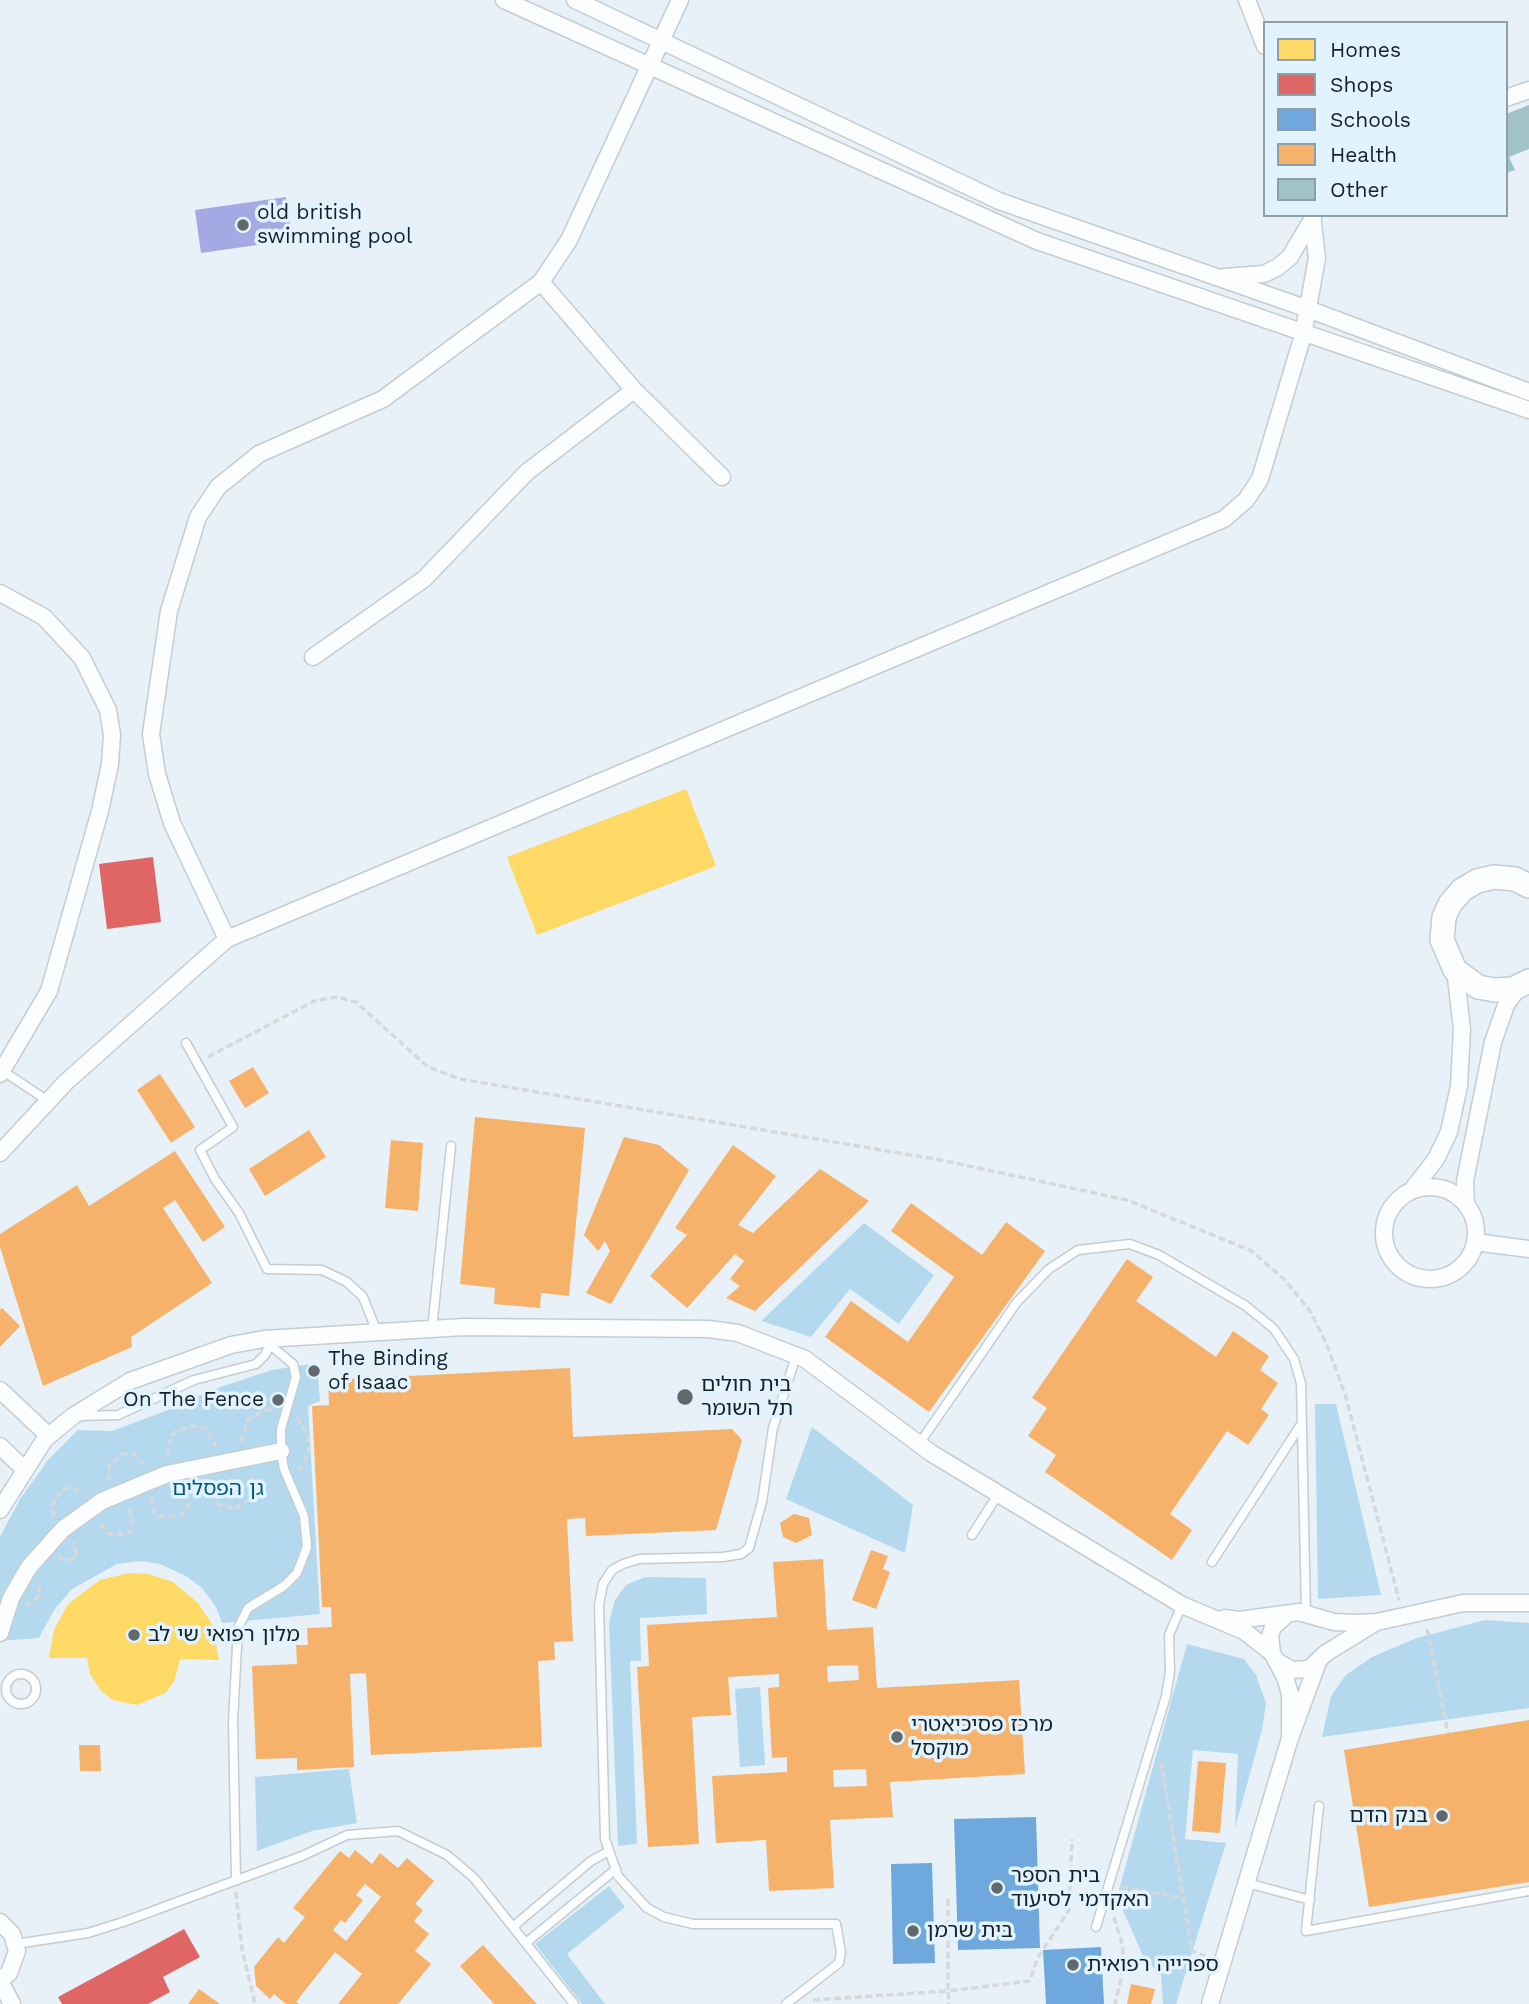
<!DOCTYPE html>
<html>
<head>
<meta charset="utf-8">
<style>
	body { margin:0 }
	#map { position:relative; width:1529px; height:2004px; overflow:hidden; background:#e7f1f7; font-family:"Work Sans",sans-serif }
	canvas { display:block }
	.legend { position:absolute; left:1263px; top:21px; width:245px; height:196px; box-sizing:border-box; background:#e0f3fe; border:2px solid #909fa6; margin:0; padding:9px 12px; list-style:none; font-size:21px; color:#192023 }
	.legend li { display:flex; align-items:center; gap:14px; height:35px }
	.legend b { width:35px; border:2px solid #909fa6 }
</style>
</head>
<body>
<div id="map">
<canvas width="1529" height="2004"></canvas>
<ul class="legend">
<li><b style="height:19px;background:#ffd966"></b>Homes</li>
<li><b style="height:19px;background:#e06666"></b>Shops</li>
<li><b style="height:19px;background:#6fa8dc"></b>Schools</li>
<li><b style="height:19px;background:#f6b26b"></b>Health</li>
<li><b style="height:19px;background:#a1c2c8"></b>Other</li>
</ul>
</div>
<script>
const g = document.querySelector('canvas').getContext('2d');
g.lineJoin = 'round';
function fill(path, color) {
  g.fillStyle = color;
  g.fill(path, 'evenodd');
}
function poly(rows) {
  const path = new Path2D();
  for (const r of rows) {
    if (r.length === 3) {
      path.moveTo(r[0] + r[2], r[1]);
      path.arc(r[0], r[1], r[2], 0, 2 * Math.PI);
      continue;
    }
    path.moveTo(r[0], r[1]);
    for (let i = 2; i < r.length; i += 2) path.lineTo(r[i], r[i + 1]);
  }
  return path;
}
function stroke(path, color, width, dash) {
  g.strokeStyle = color;
  g.lineWidth = width;
  g.lineCap = dash ? 'butt' : 'round';
  g.setLineDash(dash || []);
  g.stroke(path);
}
function drawText(font, color, halo, rows, align = 'center') {
  g.font = font + ' "Work Sans","Noto Sans Hebrew",sans-serif';
  g.lineWidth = 7;
  g.setLineDash([]);
  g.textBaseline = 'middle';
  g.strokeStyle = halo;
  g.fillStyle = color;
  for (const [text, x, y, turn = 0] of rows) {
    g.save();
    g.translate(x, y);
    g.rotate((+turn || 0) * Math.PI / 180);
    g.textAlign = isNaN(turn) ? turn : align;
    if (halo) g.strokeText(text, 0, 0);
    g.fillText(text, 0, 0);
    g.restore();
  }
}
const green = poly([
	[864,1223,934,1275,899,1324,850,1289,811,1337,761,1321],
	[317,1363,320,1401,308,1406,320,1614,222,1623,216,1607,202,1588,186,1576,160,1564,141,1561,117,1564,72,1589,54,1610,39,1638,0,1641,0,1537,20,1499,48,1460,78,1430,112,1431,179,1406,211,1390,272,1370],
	[1315,1404,1336,1404,1381,1595,1318,1599],
	[812,1427,913,1505,905,1553,786,1499],
	[645,1577,706,1578,707,1614,640,1618,641,1661,630,1661,637,1844,618,1846,609,1622,615,1600,626,1585],
	[1485,1620,1529,1623,1529,1708,1322,1737,1331,1696,1346,1675,1372,1657,1417,1638],
	[1187,1644,1244,1659,1256,1675,1266,1703,1262,1730,1235,1828,1238,1754,1193,1750,1185,1839,1226,1843,1176,2004,1163,2004,1161,1975,1144,1958,1117,1897],
	[760,1687,765,1765,740,1767,735,1689],
	[349,1769,357,1823,312,1831,257,1851,255,1777],
	[609,1886,625,1907,567,1954,605,2004,582,2004,535,1944]
]);
const water = poly([
	[286,197,292,240,201,253,195,210]
]);
const homes = poly([
	[686,789,716,866,537,935,507,857],
	[129,1573,148,1574,173,1582,198,1603,212,1624,219,1660,180,1659,174,1682,165,1693,137,1705,113,1700,101,1691,90,1674,87,1658,49,1658,54,1630,68,1604,100,1580]
]);
const shops = poly([
	[153,857,161,922,107,929,99,864],
	[184,1929,200,1957,163,1977,170,1992,148,2004,62,2004,58,1997]
]);
const schools = poly([
	[1036,1817,1040,1948,958,1950,954,1819],
	[932,1863,935,1963,893,1964,891,1864],
	[1101,1947,1104,2004,1046,2004,1043,1950]
]);
const health = poly([
	[253,1067,269,1093,245,1108,229,1081],
	[160,1074,195,1127,171,1143,137,1090],
	[475,1117,585,1128,569,1296,541,1293,540,1308,494,1304,495,1288,460,1284],
	[309,1130,326,1157,265,1196,249,1169],
	[624,1137,659,1145,689,1170,611,1304,586,1293,610,1251,605,1241,598,1251,584,1235],
	[391,1140,423,1143,418,1211,385,1208],
	[733,1145,776,1176,738,1225,753,1233,820,1169,869,1201,755,1311,726,1298,740,1286,730,1279,744,1261,735,1254,687,1308,650,1276,687,1235,675,1228],
	[175,1151,225,1227,203,1242,175,1200,163,1208,212,1283,131,1337,132,1347,43,1386,0,1247,0,1234,77,1185,89,1206],
	[911,1203,982,1255,1006,1222,1045,1251,929,1412,825,1337,851,1301,908,1342,954,1277,891,1231],
	[1127,1259,1153,1277,1136,1301,1216,1357,1233,1331,1269,1356,1260,1370,1278,1383,1261,1409,1269,1415,1248,1445,1227,1431,1170,1514,1192,1530,1172,1560,1045,1472,1056,1455,1028,1436,1047,1408,1032,1398],
	[2,1308,20,1326,0,1347,0,1310],
	[570,1368,573,1437,732,1429,742,1440,716,1530,586,1536,585,1518,567,1519,573,1641,554,1642,555,1660,538,1661,542,1747,371,1755,366,1673,350,1674,354,1767,297,1770,297,1758,256,1759,252,1666,297,1664,296,1645,308,1645,307,1628,332,1627,331,1607,322,1607,312,1406,329,1405,328,1380],
	[794,1514,809,1518,812,1535,796,1543,783,1537,780,1523],
	[871,1550,888,1556,883,1569,890,1572,876,1609,852,1600],
	[823,1559,827,1630,873,1627,877,1688,1019,1680,1025,1774,890,1782,893,1817,830,1820,834,1888,769,1891,766,1840,716,1843,712,1776,787,1772,787,1757,772,1758,768,1688,779,1687,779,1674,728,1677,731,1715,692,1717,699,1844,648,1847,637,1667,649,1666,647,1625,777,1617,773,1562],
	[858,1665,859,1680,828,1682,827,1666],
	[866,1769,867,1786,834,1787,833,1770],
	[1529,1720,1529,1882,1369,1907,1344,1750],
	[79,1745,100,1745,101,1771,80,1771],
	[1198,1761,1226,1763,1220,1833,1192,1831],
	[355,1850,372,1864,380,1853,398,1868,407,1858,434,1881,415,1904,423,1910,414,1921,429,1934,415,1951,431,1964,398,2004,338,2004,362,1974,335,1952,296,2002,299,2004,286,2004,274,1994,270,1999,256,1986,254,1967,278,1937,284,1943,305,1917,293,1908,340,1851,349,1858],
	[365,1884,381,1897,346,1941,333,1930,341,1920,345,1923,363,1900,356,1895],
	[483,1945,537,2004,494,2004,460,1966],
	[1131,1984,1155,1989,1151,2004,1127,2004],
	[199,1989,220,2004,188,2004]
]);
const building = poly([
	[1529,105,1529,149,1509,157,1515,170,1506,173,1506,114]
]);
const path = poly([
	[208,1057,314,1001,337,997,356,1002,428,1067,460,1079,941,1160,1127,1200,1252,1251,1285,1280,1310,1311,1327,1345,1345,1394,1399,1600],
	[297,1417,306,1433,309,1448,303,1466,298,1469],
	[241,1442,248,1420,262,1411,273,1409],
	[168,1456,171,1437,176,1431,191,1426,207,1429,216,1447],
	[109,1481,109,1466,122,1454,135,1455,145,1466],
	[210,1482,218,1504,235,1509,249,1499,253,1489,250,1473],
	[151,1497,155,1513,160,1517,181,1515,187,1510,188,1503,184,1487],
	[54,1517,52,1505,62,1489,71,1487,83,1493],
	[100,1524,109,1534,126,1534,132,1530,133,1519,127,1507],
	[58,1557,66,1561,73,1559,76,1554,74,1542],
	[25,1604,31,1604,39,1596,39,1586],
	[1427,1629,1448,1733],
	[1161,1762,1192,1951,1208,1957],
	[1121,1887,1183,1898],
	[236,1892,242,1949,255,2004],
	[948,1899,948,1991,1030,1981,1037,1959,1069,1910,1072,1839],
	[1114,1917,1123,1947,1121,1979,1115,2004],
	[813,2000,948,1991,949,2004]
]);
const lane = poly([
	[186,1043,233,1127,200,1150,215,1179,239,1213,267,1269,322,1270,347,1282,363,1297,377,1332],
	[9,1075,48,1101],
	[432,1329,451,1146],
	[79,1416,118,1415,194,1380,256,1364,265,1355,271,1342],
	[919,1444,1017,1302,1049,1269,1078,1250,1130,1244,1159,1255,1246,1306,1274,1329,1294,1359,1301,1383,1306,1613],
	[972,1535,999,1493],
	[1212,1562,1300,1426],
	[21,1689,15],
	[1319,1806,1306,1931,1529,1891],
	[236,1880,233,1721,238,1628,248,1608,284,1586,297,1573,307,1547,304,1516,284,1469,281,1451,281,1429,296,1377,293,1364,270,1345],
	[1247,1883,1310,1900],
	[515,1925,591,1861,609,1851],
	[1096,1927,1166,1696,1170,1672,1169,1635,1182,1605],
	[527,1942,616,1869],
	[16,1944,88,1933,123,1922,302,1856,347,1835,398,1831,447,1855,474,1878,574,2004],
	[786,2004,839,1963,841,1952,836,1924,693,1924,664,1917,647,1908,618,1876,605,1839,599,1605,603,1584,612,1570,623,1564,639,1559,723,1557,741,1554,749,1548,762,1502,773,1428,796,1356]
]);
const street = poly([
	[504,0,1037,241,1529,410],
	[575,0,999,201,1308,309,1529,392],
	[1247,0,1265,46],
	[1506,98,1529,90],
	[1224,277,1264,274,1278,267,1290,257,1313,218],
	[541,282,634,390,722,477],
	[0,593,44,617,82,658,108,710,112,735,110,764,100,811,49,991,0,1074],
	[313,657,424,579,527,472,634,390],
	[227,939,172,823,157,774,151,734,169,611,198,517,218,487,259,454,383,399,541,282,569,240,680,0],
	[0,1153,66,1082,227,939,1224,519,1246,500,1260,479,1303,335,1317,258,1312,215],
	[1430,1233,46],
	[1412,1190,1436,1159,1449,1132,1459,1086,1462,1029,1455,970],
	[1466,1204,1465,1181,1493,1042,1506,1005,1520,985],
	[1475,1242,1529,1249],
	[0,1390,49,1436],
	[0,1446,24,1469],
	[0,1510,45,1439,73,1416,130,1381,231,1345,264,1339,464,1327,708,1329,738,1333,805,1359,931,1453,1182,1605,1244,1631,1272,1653,1285,1677,1290,1694,1290,1738],
	[1225,1618,1239,1620,1299,1612,1334,1622,1354,1623,1377,1622,1463,1603,1529,1603],
	[0,1633,11,1598,29,1567,63,1529,102,1501,167,1474,281,1451],
	[1272,1653,1270,1636,1273,1627,1286,1615],
	[1278,1662,1292,1670,1309,1669,1326,1653,1375,1623],
	[0,1922,12,1934,17,1951,9,1973,0,1980],
	[0,1981,12,2004],
	[1210,2004,1290,1738,1317,1665]
]);
const secondary = poly([
	[1529,886,1515,879,1494,877,1477,881,1462,890,1450,904,1444,917,1442,940,1455,970,1478,987,1495,990,1513,989,1529,981]
]);
const markers = [
	[243,225,7,"#61696d"],
	[314,1371,7,"#61696d"],
	[685,1397,9,"#61696d"],
	[278,1400,7,"#61696d"],
	[134,1635,7,"#61696d"],
	[897,1737,7,"#61696d"],
	[1442,1816,7,"#61696d"],
	[997,1888,7,"#61696d"],
	[913,1931,7,"#61696d"],
	[1073,1965,7,"#61696d"]
];
const poiNames = [
	["old british",257,213],
	["swimming pool",257,237],
	["The Binding",328,1359],
	["of Isaac",328,1383],
	["בית חולים",701,1385],
	["תל השומר",701,1409],
	["On The Fence",264,1400,"right"],
	["מלון רפואי שי לב",148,1635],
	["מרכז פסיכיאטרי",911,1725],
	["מוקסל",911,1749],
	["בנק הדם",1428,1816,"right"],
	["בית הספר",1011,1876],
	["האקדמי לסיעוד",1011,1900],
	["בית שרמן",927,1931],
	["ספרייה רפואית",1087,1965]
];
const parkNames = [
	["גן הפסלים",218,1489]
];
fill(green, '#b4d9ee');
fill(water, '#a4a8e3');
fill(homes, '#ffd966');
fill(shops, '#e06666');
fill(schools, '#6fa8dc');
fill(health, '#f6b26b');
fill(building, '#a1c2c8');
stroke(lane, '#c4cdd2', 11);
stroke(street, '#c4cdd2', 19);
stroke(secondary, '#c4cdd2', 26);
stroke(path, '#d6d9db', 3.5, [7, 3.5]);
stroke(lane, '#fbfdfe', 8);
stroke(street, '#fbfdfe', 16);
stroke(secondary, '#fbfdfe', 23);
for (const [x, y, r, color] of markers) {
  const dot = new Path2D();
  dot.arc(x, y, r, 0, 2 * Math.PI);
  g.fillStyle = color;
  g.fill(dot);
  stroke(dot, '#e0f3fe', 2.5);
}
drawText('21px', '#192023', '#e0f3fe', poiNames, 'left');
drawText('21px', '#00597b', '#e0f3fe', parkNames);
</script>
</body>
</html>
